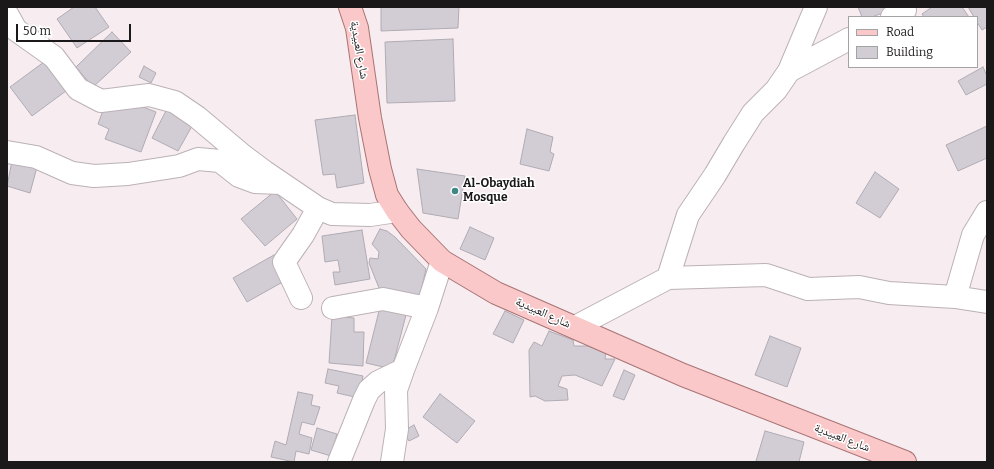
<!DOCTYPE html>
<html>
<head>
<meta charset="utf-8">
<style>
	body { margin:0 }
	#map { position:relative; width:994px; height:469px; overflow:hidden; background:#f7edf1; font-family:Bitter,serif }
	canvas { display:block }
	.frame { position:absolute; inset:0; border:8px solid #1b181a; pointer-events:none }
	.legend { position:absolute; left:848px; top:16px; width:130px; height:52px; box-sizing:border-box; background:#fff; border:1px solid #a4a3a3; margin:0; padding:5px 7px; list-style:none; font-size:12px; color:#1b181a }
	.legend li { display:flex; align-items:center; gap:8px; height:20px }
	.legend b { width:20px; border:1px solid #a4a3a3 }
	.scale { position:absolute; left:16px; top:24px; width:115px; height:18px; box-sizing:border-box; border:2px solid #1b181a; border-top:0; padding-left:5px; font-size:12px; line-height:14px; white-space:nowrap; color:#1b181a; -webkit-text-stroke:3px #fff; paint-order:stroke }
</style>
</head>
<body>
<div id="map">
<canvas width="994" height="469"></canvas>
<div class="frame"></div>
<ul class="legend">
<li><b style="height:5px;background:#fac8c9"></b>Road</li>
<li><b style="height:11px;background:#d2cdd5"></b>Building</li>
</ul>
<div class="scale">50 m</div>
</div>
<script>
const g = document.querySelector('canvas').getContext('2d');
g.lineJoin = 'round';
function fill(path, color) {
  g.fillStyle = color;
  g.fill(path, 'evenodd');
}
function poly(rows) {
  const path = new Path2D();
  for (const r of rows) {
    path.moveTo(r[0], r[1]);
    for (let i = 2; i < r.length; i += 2) path.lineTo(r[i], r[i + 1]);
  }
  return path;
}
function stroke(path, color, width, dash) {
  g.strokeStyle = color;
  g.lineWidth = width;
  g.lineCap = dash ? 'butt' : 'round';
  g.setLineDash(dash || []);
  g.stroke(path);
}
function drawText(font, color, halo, rows, align = 'center') {
  g.font = font + ' Bitter,"Noto Naskh Arabic",serif';
  g.lineWidth = 3;
  g.setLineDash([]);
  g.textBaseline = 'middle';
  g.strokeStyle = halo;
  g.fillStyle = color;
  for (const [text, x, y, turn = 0] of rows) {
    g.save();
    g.translate(x, y);
    g.rotate((+turn || 0) * Math.PI / 180);
    g.textAlign = isNaN(turn) ? turn : align;
    if (halo) g.strokeText(text, 0, 0);
    g.fillText(text, 0, 0);
    g.restore();
  }
}
const building = poly([
	[74,7,95,7,109,27,77,48,57,19,74,7],
	[381,7,459,7,458,28,381,31,381,7],
	[858,7,889,7,890,10,872,17,862,17,858,7],
	[932,7,962,7,969,17,924,17,922,14,932,7],
	[968,7,987,7,987,27,982,30,977,22,977,17,974,17,968,7],
	[112,32,131,52,93,87,76,67,112,32],
	[453,39,455,101,387,103,385,42,453,39],
	[48,59,70,88,32,116,10,87,48,59],
	[144,66,156,73,151,83,139,77,144,66],
	[983,67,987,76,987,84,966,95,958,81,983,67],
	[123,99,156,112,141,152,105,139,109,129,98,124,105,105,123,99],
	[169,105,196,119,178,151,152,138,169,105],
	[355,115,364,183,337,188,335,174,323,175,315,120,355,115],
	[987,126,987,158,958,171,946,145,987,126],
	[527,129,553,137,550,152,554,154,549,171,520,164,527,129],
	[12,161,37,167,30,193,7,186,12,161],
	[417,169,465,176,458,219,423,213,417,169],
	[875,172,899,189,880,218,856,203,875,172],
	[275,191,297,219,265,246,241,219,275,191],
	[470,227,494,238,485,260,460,249,470,227],
	[380,229,387,231,395,237,426,269,419,300,379,288,369,263,370,258,378,259,379,252,372,244,380,229],
	[362,230,370,279,335,285,333,272,340,272,338,260,325,262,322,236,362,230],
	[274,255,288,279,247,302,233,278,274,255],
	[380,307,406,315,392,369,366,363,380,307],
	[505,311,524,320,513,343,493,334,505,311],
	[332,316,354,318,354,332,364,332,363,366,329,363,332,316],
	[549,331,573,340,574,346,588,346,606,352,605,359,615,359,602,386,575,375,562,376,558,386,567,389,568,400,545,401,535,396,530,397,529,350,534,342,542,346,549,331],
	[770,336,801,348,787,387,755,375,770,336],
	[328,369,363,376,359,398,337,393,339,386,325,383,328,369],
	[624,370,635,375,624,400,613,396,624,370],
	[298,392,313,395,311,405,320,407,314,425,302,422,299,434,312,438,309,454,296,451,294,462,271,457,275,441,286,445,298,392],
	[440,394,475,421,457,443,423,417,440,394],
	[414,425,419,436,409,441,403,431,414,425],
	[317,428,337,434,331,456,311,450,317,428],
	[765,431,804,442,799,462,761,462,756,461,765,431]
]);
const minor = poly([
	[7,14,16,30,54,57,78,89,101,101,149,95,175,102,197,117,241,154,265,172,318,208,332,214,370,215,397,211],
	[892,17,905,10],
	[789,71,816,7],
	[7,152,36,157,72,173,94,176,128,174,179,166,198,159,220,161,239,176,255,182,280,183],
	[668,278,688,215,715,175,734,143,753,113,776,90,789,71,849,39],
	[955,297,987,302],
	[301,298,284,262,303,235,318,208],
	[333,308,383,299,427,308],
	[575,327,668,278,766,275,808,289,859,287,889,293,955,297,973,235,987,212],
	[339,462,364,400,369,390,378,382,403,370,427,308,442,261],
	[392,462,397,429,396,390,403,370]
]);
const major = poly([
	[350,7,357,28,370,118,380,169,387,195,397,211,411,229,442,261,496,293,683,375,905,462]
]);
const markers = [
	[455,191,4,"#3f8783"]
];
const streetNames = [
	["شارع العبيدية",359,50,80],
	["شارع العبيدية",543,313,24],
	["شارع العبيدية",842,438,21]
];
const poiNames = [
	["Al-Obaydiah",463,184],
	["Mosque",463,198]
];
fill(building, '#d2cdd5');
stroke(building, '#b0abb2', 1);
stroke(minor, '#bbb1b6', 24);
stroke(major, '#a97374', 24);
stroke(minor, '#fff', 22);
stroke(major, '#fac8c9', 22);
for (const [x, y, r, color] of markers) {
  const dot = new Path2D();
  dot.arc(x, y, r, 0, 2 * Math.PI);
  g.fillStyle = color;
  g.fill(dot);
  stroke(dot, '#fff', 1.5);
}
drawText('12px', '#1b181a', '#fff', streetNames);
drawText('bold 12px', '#1b181a', '#fff', poiNames, 'left');
</script>
</body>
</html>
